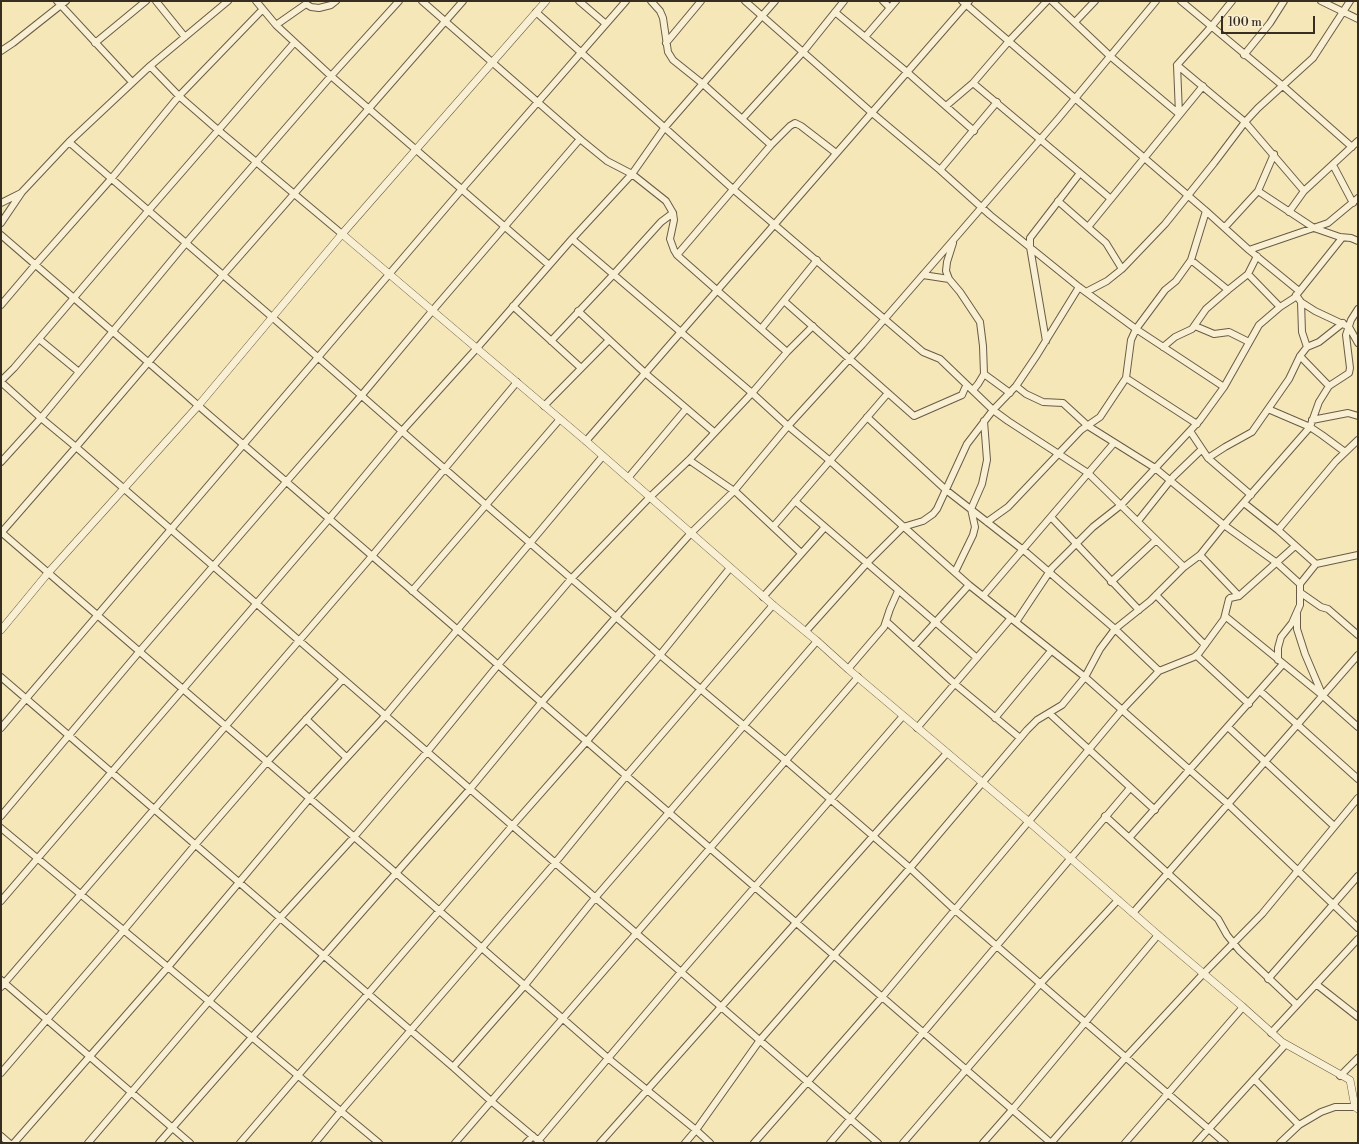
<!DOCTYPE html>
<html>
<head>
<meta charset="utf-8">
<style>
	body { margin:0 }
	#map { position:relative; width:1359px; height:1144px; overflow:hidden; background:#f6e7b9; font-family:"Libre Bodoni",serif }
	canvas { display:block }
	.frame { position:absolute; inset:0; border:2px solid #382d21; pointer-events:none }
	.scale { position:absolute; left:1221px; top:16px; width:94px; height:18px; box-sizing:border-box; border:2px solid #382d21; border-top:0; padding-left:5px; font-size:12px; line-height:14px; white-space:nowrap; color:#382d21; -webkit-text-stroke:3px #f9efd2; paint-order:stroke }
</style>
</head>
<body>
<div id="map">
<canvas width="1359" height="1144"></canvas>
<div class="frame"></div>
<div class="scale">100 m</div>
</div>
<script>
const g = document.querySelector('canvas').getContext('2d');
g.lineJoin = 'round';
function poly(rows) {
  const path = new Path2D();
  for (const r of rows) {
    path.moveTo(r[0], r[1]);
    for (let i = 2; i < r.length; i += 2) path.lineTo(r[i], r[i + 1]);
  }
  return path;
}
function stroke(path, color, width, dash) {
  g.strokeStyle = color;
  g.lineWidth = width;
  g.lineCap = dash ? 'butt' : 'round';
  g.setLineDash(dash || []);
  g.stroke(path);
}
const minor = poly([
	[57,1,132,82],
	[156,1,185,37],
	[256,1,276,25,331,76,549,265],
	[422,1,580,139,607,161,632,174,666,201,673,213,674,220,670,239,674,250,677,255,787,352],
	[579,1,606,24],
	[651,1,660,11,663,18,668,52,673,60,703,84,771,145],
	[745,1,871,112,940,170,990,215,1079,287,1136,329,1224,387],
	[883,1,890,8],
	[962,1,1206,211,1249,250,1299,291],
	[1052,1,1110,56,1179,114],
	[1181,1,1283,86,1352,147],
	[1321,1,1358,19],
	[536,12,734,190,923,352,940,359,993,410,1008,421,1088,473,1184,567],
	[835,12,907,72,974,131],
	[1075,22,1095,1],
	[276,25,306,4,311,7,319,8,331,5,336,1],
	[865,37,896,1],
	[95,43,146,1],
	[666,43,701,1],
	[1,51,13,43,66,1],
	[1244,55,1270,23,1284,1],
	[1177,65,1245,122,1304,191],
	[150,66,179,96,218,130,342,234],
	[973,83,1111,199],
	[946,106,973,83,1009,41,1047,1],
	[1179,114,1177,65,1211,27,1232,1],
	[742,119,803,52,844,1],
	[69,142,223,275,272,317,486,505,660,655,785,760,910,868,955,910,1225,1143],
	[1333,165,1353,203],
	[940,170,997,102],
	[1258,191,1314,228,1340,237,1351,238,1358,241],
	[1058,201,1106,243,1122,269],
	[1,203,21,193],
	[1289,212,1304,191,1358,141],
	[1,223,22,192,69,142,150,66,228,1],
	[1088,227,1203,86],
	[1225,227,1258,191,1274,154],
	[1,235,1051,1143],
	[572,239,752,393,788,426,829,460,969,585,1085,677,1228,804,1358,928],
	[953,243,947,262,946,271,949,279,960,292,980,322,983,346,984,374,978,384,973,390],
	[1249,250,1328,223,1358,198],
	[677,255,771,145,790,126,795,123,801,126,836,153],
	[1191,260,1228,290],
	[1248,274,1280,307],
	[923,275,949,279],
	[1086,292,1107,281,1122,269,1165,224,1214,163,1245,122,1258,108,1313,58,1350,1],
	[1296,295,1301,302,1315,311,1349,327,1358,343],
	[784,301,914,416,962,395,965,388],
	[1301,302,1302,332,1307,347],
	[1,305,35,265,111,179,179,96,262,10],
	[513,306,581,368],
	[578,311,645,373,714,432],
	[1195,326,1214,334,1229,332,1249,342],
	[761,329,817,260],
	[39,339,79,372],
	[551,341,613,275,661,222,673,213],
	[1046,341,1030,247,1030,238,1080,173],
	[1163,347,1175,337,1192,329,1206,309,1228,290,1248,274,1257,256],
	[1300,356,1329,386],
	[984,374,1010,393],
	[1126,378,1197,424],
	[1,381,14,368,148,211,294,43],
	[1,382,41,418,76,447,878,1143],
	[1016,386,1026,394,1043,402,1063,403,1088,426,1155,468,1224,525,1277,563,1300,584],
	[544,406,609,340],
	[1268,409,1310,427,1322,435,1345,452],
	[867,417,946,490,1027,553,1115,629,1159,671],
	[1312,420,1348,413,1358,416],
	[1190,431,1208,458,1251,495],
	[586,441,969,1],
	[1208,458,1225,447,1252,432,1289,379,1300,356,1307,347,1319,342,1343,323],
	[689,460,737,493,801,553],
	[1,462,41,418,186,243,331,76,399,1],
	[628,478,686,409],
	[795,501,977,658],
	[1244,503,1278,530,1316,564],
	[1051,517,1139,610],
	[1138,521,1173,477,1201,450],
	[987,522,1008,507,1081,430,1100,417,1126,378,1131,340,1136,329,1165,290,1176,281,1191,260,1206,211],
	[773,527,888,393],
	[1278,530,1336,461,1358,440],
	[1,532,396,873,609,1059,696,1130,710,1143],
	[1,533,76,447,223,275,463,1],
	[1200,555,1239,596],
	[955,572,973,535,975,527,971,509,982,484,987,460,984,421],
	[1111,582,1156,540],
	[412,591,560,419],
	[1301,593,1321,607,1328,609,1358,635],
	[1156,595,1205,645],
	[983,596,1114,443],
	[763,597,825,527],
	[1297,614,1297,629,1305,654,1322,694],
	[1225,616,1323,696,1358,727],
	[887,622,955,684,1020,738],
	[1016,622,1052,568,1093,527,1121,505,1200,420,1224,387,1259,325,1280,307,1294,298,1342,238],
	[806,631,867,563,903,527,923,521,933,514,937,509,967,444,993,410,1016,386,1037,355,1079,287],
	[914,646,969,585],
	[1197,656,1249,704],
	[1278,660,1278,648,1281,637,1292,623,1300,605,1300,584,1316,564,1358,555],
	[848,669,884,627,890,609,898,591],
	[1,677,453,1067,491,1101,541,1143],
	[1260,691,1358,779],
	[1049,713,1155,810],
	[995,718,1051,651],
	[306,719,346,757],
	[1228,727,1334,826],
	[1,728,462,189,626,1],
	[917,728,1011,618],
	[1,816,139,652,286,482,361,396,433,310,580,139],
	[1105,816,1218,919,1227,935,1239,950,1297,1005],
	[1,828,379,1143],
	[1129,838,1283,664],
	[1,901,329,519,402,431,477,348,572,239,632,174,665,127,775,1],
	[1133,913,1358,655],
	[1268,979,1358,876],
	[1,980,190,1143],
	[1316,984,1358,1017],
	[1,987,372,556,517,382],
	[1271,1033,1358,939],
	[453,1067,525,985,595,898,817,641],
	[1,1073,124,930,195,845,267,762,343,679],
	[1340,1076,1358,1058],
	[1254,1079,1299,1125],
	[1,1136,9,1143],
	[538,1141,681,972,903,716],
	[14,1143,168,967,309,799,385,716,603,456],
	[88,1143,280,918,354,837,427,752,498,665,571,579,650,497,689,460,752,393,787,352,813,326],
	[159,1143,470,789,541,703,616,617,691,533,734,491,788,426,862,345,962,230,1058,119,1156,1],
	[240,1143,512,826,586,742,660,655,730,568],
	[315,1143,341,1111,555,863,626,776,773,605],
	[455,1143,858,677],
	[526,1143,533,1136],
	[600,1143,947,753],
	[685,1143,696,1130,760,1040,910,868,1027,730,1037,720,1062,705,1085,677,1100,649,1115,629,1150,601,1184,567,1200,555,1224,525,1310,427,1319,402,1329,386,1349,373,1350,368,1346,335,1351,320,1358,309],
	[754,1143,882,997,1121,711,1159,671,1194,657,1199,653,1224,619,1229,599,1230,598,1239,596,1295,546],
	[830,1143,1130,788],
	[903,1143,1040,984,1118,900],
	[983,1143,1012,1110,1158,935],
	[1051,1143,1126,1057,1203,974,1262,914,1358,798],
	[1125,1143,1243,1007],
	[1196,1143,1285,1045],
	[1280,1143,1299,1125,1321,1112,1335,1107,1355,1107]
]);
const tertiary = poly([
	[342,234,586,441,773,605,817,641,848,669,1028,821,1158,935,1243,1007,1282,1042,1350,1080,1355,1107,1358,1109],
	[1,630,48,573,198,406,342,234,546,1]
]);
stroke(minor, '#685c47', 8);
stroke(tertiary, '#685c47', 8);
stroke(minor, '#f9efd2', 6);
stroke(tertiary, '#f9efd2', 7);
</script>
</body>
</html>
